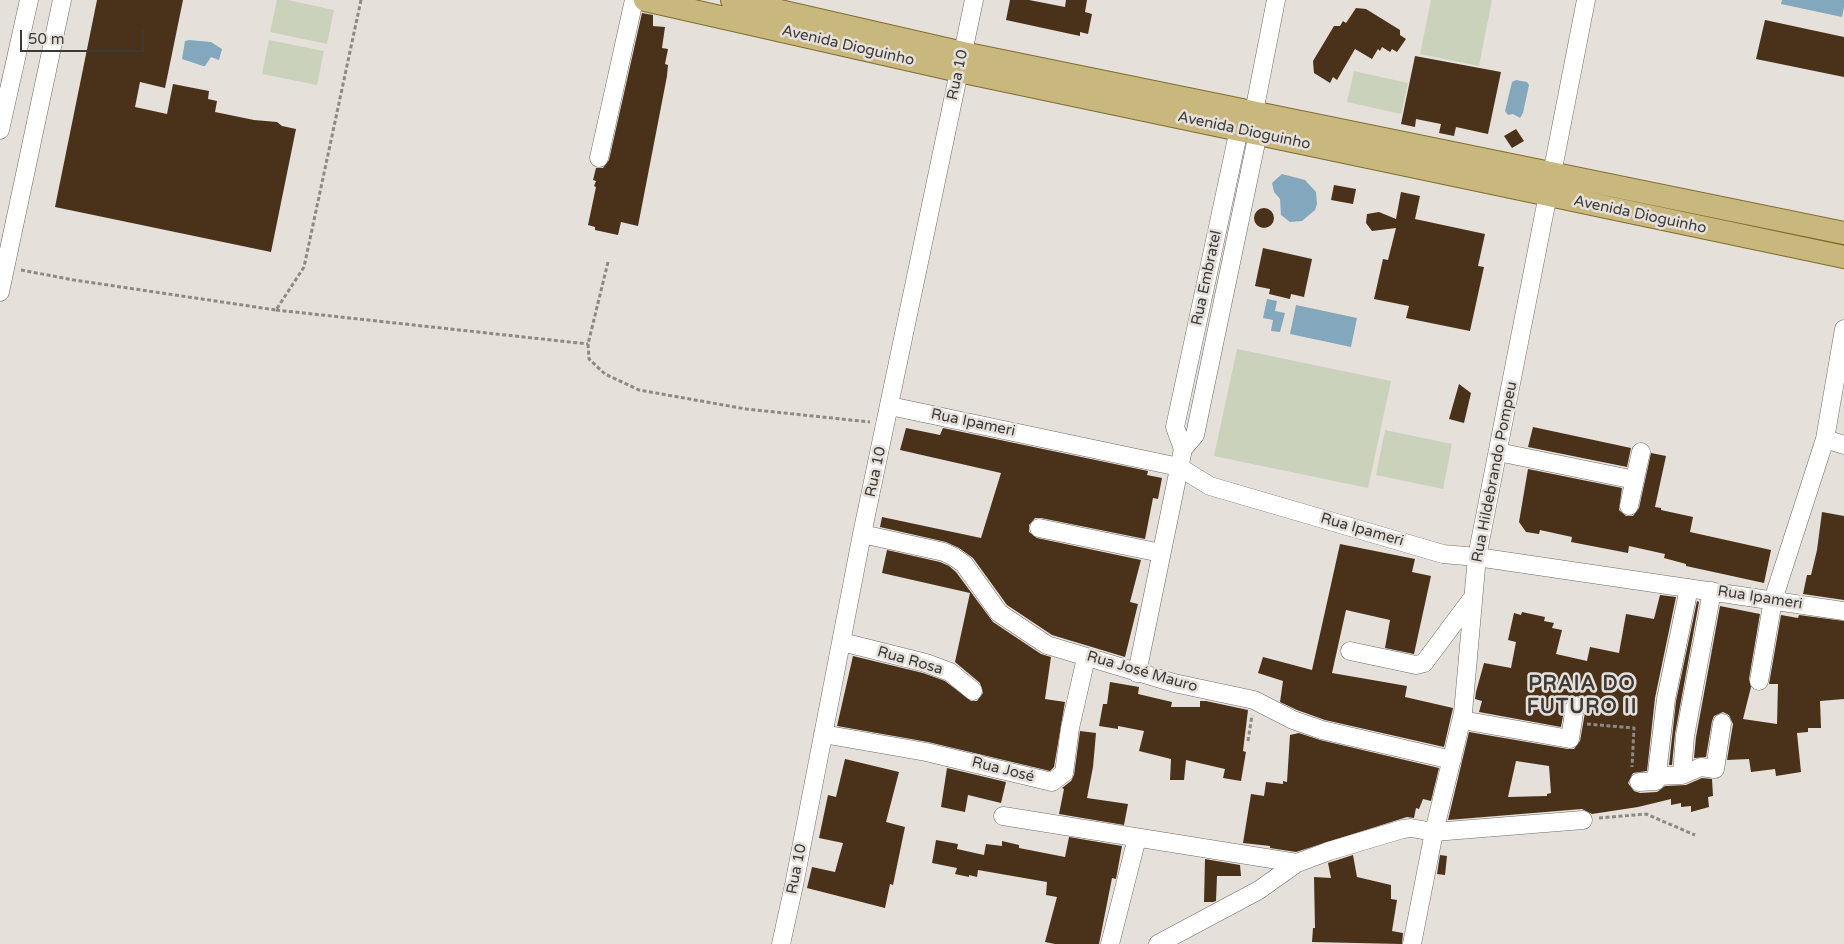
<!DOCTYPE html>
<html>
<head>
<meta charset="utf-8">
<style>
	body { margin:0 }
	#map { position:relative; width:1844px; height:944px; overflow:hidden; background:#e6e0db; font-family:"Varela Round",sans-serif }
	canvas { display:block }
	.scale { position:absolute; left:20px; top:30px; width:124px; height:22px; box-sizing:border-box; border:2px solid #3c3937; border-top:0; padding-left:6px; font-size:15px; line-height:18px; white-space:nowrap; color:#3c3937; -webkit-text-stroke:4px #e6e0db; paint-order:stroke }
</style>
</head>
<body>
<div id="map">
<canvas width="1844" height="944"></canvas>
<div class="scale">50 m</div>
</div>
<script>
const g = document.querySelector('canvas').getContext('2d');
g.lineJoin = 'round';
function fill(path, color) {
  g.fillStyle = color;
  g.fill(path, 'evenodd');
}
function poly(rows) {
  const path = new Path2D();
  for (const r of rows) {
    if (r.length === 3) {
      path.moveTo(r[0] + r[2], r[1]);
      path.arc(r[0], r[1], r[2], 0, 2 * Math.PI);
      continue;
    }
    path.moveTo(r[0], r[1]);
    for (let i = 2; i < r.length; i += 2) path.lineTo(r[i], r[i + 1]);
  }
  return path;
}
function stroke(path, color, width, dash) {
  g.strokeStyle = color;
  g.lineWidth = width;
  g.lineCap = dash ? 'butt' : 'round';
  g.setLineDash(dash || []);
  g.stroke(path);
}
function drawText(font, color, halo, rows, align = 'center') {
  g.font = font + ' "Varela Round",sans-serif';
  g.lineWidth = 5;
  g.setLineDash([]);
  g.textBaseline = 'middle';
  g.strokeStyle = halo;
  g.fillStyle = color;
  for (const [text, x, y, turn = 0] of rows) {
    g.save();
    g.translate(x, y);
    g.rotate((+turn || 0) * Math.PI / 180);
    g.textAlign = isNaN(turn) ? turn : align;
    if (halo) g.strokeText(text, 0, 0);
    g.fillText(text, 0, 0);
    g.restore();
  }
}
const green = poly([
	[277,0,288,0,334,10,327,44,270,32],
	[1431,0,1492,0,1479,66,1420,54],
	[269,40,324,51,317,85,262,74],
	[1354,71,1408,83,1401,114,1347,102],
	[1237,349,1391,381,1368,488,1214,456],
	[1385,430,1452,444,1443,489,1376,475]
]);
const water = poly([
	[1782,0,1844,0,1844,7,1842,17,1781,4],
	[189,40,211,42,222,49,219,60,211,57,205,66,203,66,182,59,185,41],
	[1516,80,1527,82,1529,85,1523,113,1520,118,1513,114,1508,115,1505,111,1512,82],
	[1282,174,1305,180,1316,192,1317,204,1315,210,1302,221,1290,222,1281,215,1280,199,1274,192,1272,183],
	[1267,299,1277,301,1275,311,1285,313,1280,332,1271,331,1273,320,1263,318],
	[1296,305,1357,318,1351,347,1290,334]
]);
const building = poly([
	[97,0,183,0,165,88,140,82,135,107,167,114,173,84,209,91,208,99,217,101,215,112,254,120,277,122,282,126,296,129,271,252,55,207],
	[1010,0,1029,0,1065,7,1066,0,1087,0,1085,12,1092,14,1088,34,1080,32,1080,36,1006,20],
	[1356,8,1366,9,1400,30,1400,35,1406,39,1397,52,1392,49,1390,52,1382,47,1380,51,1378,49,1372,59,1355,49,1337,80,1333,77,1330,83,1314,73,1313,61,1334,26,1340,26,1343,21,1346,23],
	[642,13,653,15,653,26,665,27,662,48,668,49,665,64,668,65,667,76,638,226,621,222,618,235,595,230,595,227,588,225,596,187,594,186,596,181,593,180,596,168,603,168,609,160],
	[1765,20,1844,37,1844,77,1756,59],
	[1415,56,1501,72,1488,134,1456,127,1454,136,1439,133,1441,124,1416,119,1415,127,1401,124],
	[1516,129,1524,141,1512,148,1504,136],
	[1334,185,1356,189,1353,204,1331,200],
	[1401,192,1420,196,1415,219,1485,234,1478,266,1484,267,1470,331,1406,318,1409,306,1374,299,1383,259,1388,260,1396,228,1372,231,1366,223,1367,214,1379,212,1396,219],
	[1264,218,10],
	[1263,248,1312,259,1304,297,1291,294,1290,299,1269,294,1270,289,1255,286],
	[1459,384,1471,393,1464,423,1449,419],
	[1533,427,1631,448,1627,467,1528,447],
	[906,428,940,435,943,428,1148,471,1147,475,1162,478,1158,499,1153,498,1145,539,1041,518,1035,518,1029,525,1029,532,1037,538,1141,560,1130,602,1138,604,1125,657,1052,635,1007,605,973,558,959,548,946,542,880,527,882,517,981,538,1001,473,900,450],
	[1651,453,1666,456,1655,507,1661,508,1661,510,1693,517,1690,532,1771,550,1764,583,1686,566,1686,564,1664,558,1665,554,1629,546,1628,553,1571,542,1572,537,1540,530,1539,534,1526,532,1519,522,1528,469,1622,488,1619,510,1626,516,1633,516,1639,508],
	[1822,512,1844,516,1844,600,1803,594,1807,575,1811,575,1817,550],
	[1340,544,1415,559,1412,572,1431,576,1414,654,1385,648,1390,620,1346,610,1332,673,1407,686,1405,697,1453,708,1444,747,1325,720,1297,710,1280,702,1283,681,1258,673,1263,657,1312,670],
	[887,550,940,562,949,566,956,572,993,622,1041,654,1051,657,1045,699,1065,702,1054,767,1050,771,928,742,837,726,853,656,923,673,945,681,971,701,977,701,983,693,980,683,955,662,970,593,882,573],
	[1660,595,1676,597,1655,698,1647,771,1633,773,1628,783,1634,791,1640,793,1657,792,1665,786,1686,785,1702,778,1712,779,1713,796,1708,797,1709,807,1691,812,1691,806,1681,807,1681,803,1671,805,1671,799,1638,807,1592,814,1582,809,1448,820,1469,732,1568,749,1574,749,1580,741,1586,707,1582,698,1577,696,1566,700,1561,727,1479,712,1482,701,1475,699,1476,692,1484,663,1511,668,1516,642,1508,640,1514,613,1521,615,1522,612,1545,617,1544,621,1554,623,1552,628,1562,630,1556,654,1587,661,1590,647,1619,653,1626,614,1654,619],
	[1516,761,1549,766,1551,793,1547,794,1547,796,1508,797],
	[1697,601,1699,602,1675,734,1672,765,1669,765,1676,701],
	[1720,606,1760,614,1749,679,1751,687,1743,719,1777,724,1778,684,1769,684,1781,615,1798,618,1799,615,1844,621,1844,699,1820,701,1821,728,1808,728,1808,732,1797,733,1801,772,1776,776,1775,769,1751,772,1749,759,1727,760,1733,724,1729,715,1723,712,1714,716,1712,721,1706,757,1694,758,1696,737],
	[1110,682,1139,687,1138,694,1172,702,1171,707,1200,707,1200,701,1206,701,1248,710,1243,751,1246,752,1241,781,1223,778,1225,769,1186,760,1184,780,1170,780,1171,759,1139,751,1144,731,1118,726,1118,729,1099,726,1103,704,1107,704],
	[1080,731,1096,733,1093,767,1087,798,1128,804,1124,825,1059,814,1064,789,1062,788,1071,781,1074,775],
	[1299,733,1320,740,1439,768,1431,801,1423,799,1419,809,1416,808,1414,818,1407,817,1296,852,1270,848,1270,846,1243,843,1251,794,1264,796,1266,782,1283,784,1283,781,1287,782,1290,735],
	[845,759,899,772,886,822,905,827,893,885,890,884,885,908,807,888,812,867,835,872,843,843,819,838,828,795,836,797],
	[947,768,1006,782,1001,803,968,795,965,812,941,807],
	[1069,837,1122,846,1116,879,1112,878,1099,944,1055,944,1045,942,1057,897,1046,895,1047,882,978,870,977,877,969,875,969,877,955,874,957,868,932,863,936,840,958,844,957,849,984,855,986,844,1002,846,1002,841,1019,845,1019,848,1065,857],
	[1353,855,1357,877,1391,885,1391,899,1397,900,1392,931,1403,933,1402,944,1312,942,1313,928,1315,928,1314,877,1331,878,1328,863],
	[1440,855,1447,856,1445,875,1437,874],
	[1205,859,1240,865,1241,876,1217,876,1216,901,1213,902,1204,902]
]);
const path = poly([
	[608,262,588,344,589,359,605,374,639,390,746,409,870,422],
	[21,270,74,280,276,310,304,267,361,0],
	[276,310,588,344],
	[1587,724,1634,728,1632,767],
	[1248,741,1252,715],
	[1599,818,1646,814,1695,835]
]);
const minor = poly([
	[0,130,29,0],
	[599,158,634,0],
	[0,292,62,0],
	[890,406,1179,467,1210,486,1443,554,1477,557,1844,611],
	[1825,439,1844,445],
	[1183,449,1175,427,1239,129,1247,120],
	[1498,452,1635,480],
	[1629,506,1641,452],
	[1039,528,1161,553],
	[862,534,944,552,954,557,964,564,999,613,1047,645,1174,683,1254,700,1293,720,1322,730,1452,760],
	[842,642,926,663,950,672,973,691],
	[1350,651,1416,665,1424,663,1471,600],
	[1137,673,1183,449,1195,435,1258,133,1254,112,1276,0],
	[1759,681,1773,600,1825,439,1844,329],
	[1462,720,1570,739,1575,706],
	[823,734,926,752,1052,782,1064,773,1070,728,1086,658],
	[1682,775,1701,767,1715,769,1722,723],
	[1657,776,1682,775,1685,736,1712,591],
	[1639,782,1656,781,1666,699,1689,588],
	[1003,816,1297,863,1329,851,1403,829,1411,828,1434,832,1583,820],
	[781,944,794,885,862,534,974,0],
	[1110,944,1137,838],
	[1158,944,1259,890,1297,863],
	[1412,944,1434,832,1463,713,1477,557,1586,0]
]);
const major = poly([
	[645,0,959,71,1844,257],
	[732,0,963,53,1844,233]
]);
const streetNames = [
	["Avenida Dioguinho",848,46,13],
	["Rua 10",958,75,-78],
	["Avenida Dioguinho",1244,131,12],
	["Avenida Dioguinho",1640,215,12],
	["Rua Embratel",1207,278,-78],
	["Rua Ipameri",973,423,12],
	["Rua 10",876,472,-78],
	["Rua Hildebrando Pompeu",1495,472,-79],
	["Rua Ipameri",1362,530,16],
	["Rua Ipameri",1760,598,9],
	["Rua Rosa",910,661,16],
	["Rua José Mauro",1142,672,16],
	["Rua José",1003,770,14],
	["Rua 10",797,869,-79]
];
const districtNames = [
	["PRAIA DO",1582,685],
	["FUTURO II",1582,708]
];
fill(green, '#cbd2bb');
fill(water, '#83a8bd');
fill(building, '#4a311a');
stroke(minor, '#6f6a66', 19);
stroke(major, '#806c2c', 24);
stroke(path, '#8d8985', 3, [4, 2.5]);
stroke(minor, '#fff', 18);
stroke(major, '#c9b87d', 22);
drawText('15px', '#3c3937', '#e6e0db', streetNames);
g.letterSpacing = '1px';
drawText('bold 20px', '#3c3937', '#e6e0db', districtNames);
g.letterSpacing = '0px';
</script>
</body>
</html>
